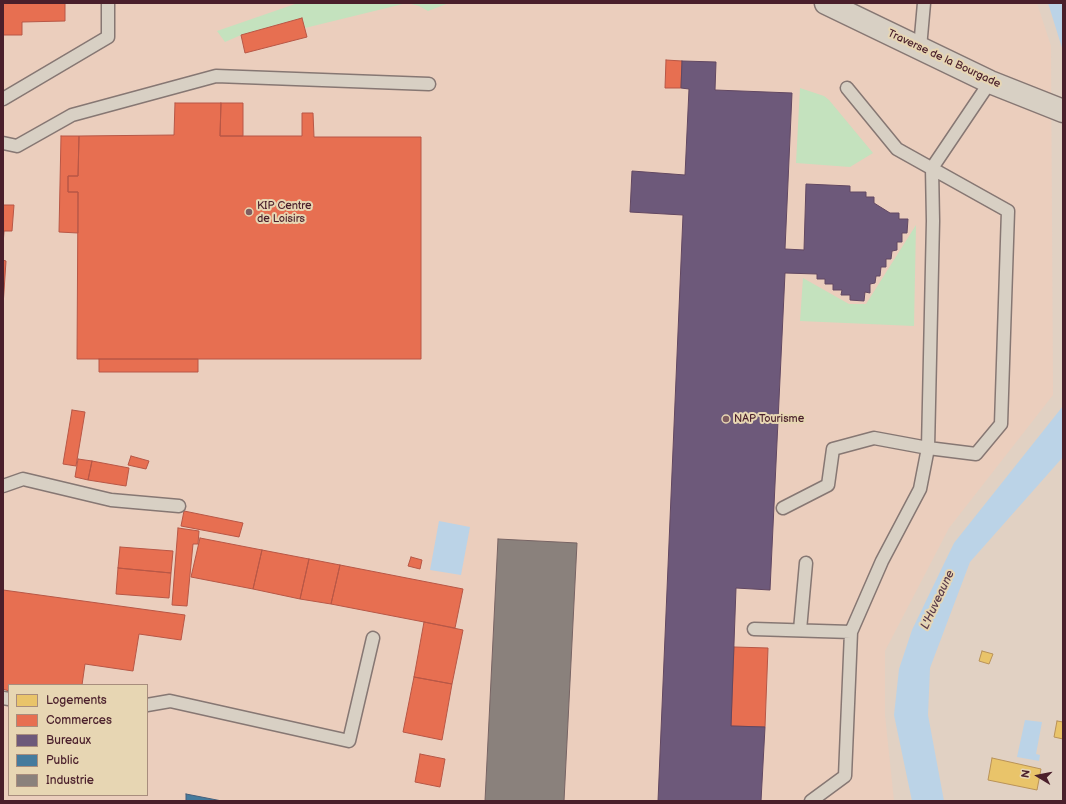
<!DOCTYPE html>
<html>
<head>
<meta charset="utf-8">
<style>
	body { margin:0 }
	#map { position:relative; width:1066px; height:804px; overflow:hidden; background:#e1d1c3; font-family:"Balsamiq Sans",sans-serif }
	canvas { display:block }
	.frame { position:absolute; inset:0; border:4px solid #4a1f2b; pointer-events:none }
	.legend { position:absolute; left:8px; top:684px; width:140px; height:112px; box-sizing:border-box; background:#e7d6b3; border:1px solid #a88d7d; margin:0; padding:5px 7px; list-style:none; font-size:12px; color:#4a1f2b }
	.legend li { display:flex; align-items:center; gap:8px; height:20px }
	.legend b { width:20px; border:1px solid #a88d7d }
	.north { position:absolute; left:1018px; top:756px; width:40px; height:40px; -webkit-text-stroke:3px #e7d6b3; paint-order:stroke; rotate:280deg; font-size:11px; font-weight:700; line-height:16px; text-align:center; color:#4a1f2b }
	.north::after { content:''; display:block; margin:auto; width:14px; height:18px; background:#4a1f2b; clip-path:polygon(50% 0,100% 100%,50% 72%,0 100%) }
</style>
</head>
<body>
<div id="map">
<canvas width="1066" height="804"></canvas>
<div class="frame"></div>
<ul class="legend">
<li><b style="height:11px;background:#e9c46a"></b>Logements</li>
<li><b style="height:11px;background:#e76f51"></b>Commerces</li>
<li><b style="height:11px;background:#6d597a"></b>Bureaux</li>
<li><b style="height:11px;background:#457b9d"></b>Public</li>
<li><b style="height:11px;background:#8a817c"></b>Industrie</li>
</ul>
<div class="north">N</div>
</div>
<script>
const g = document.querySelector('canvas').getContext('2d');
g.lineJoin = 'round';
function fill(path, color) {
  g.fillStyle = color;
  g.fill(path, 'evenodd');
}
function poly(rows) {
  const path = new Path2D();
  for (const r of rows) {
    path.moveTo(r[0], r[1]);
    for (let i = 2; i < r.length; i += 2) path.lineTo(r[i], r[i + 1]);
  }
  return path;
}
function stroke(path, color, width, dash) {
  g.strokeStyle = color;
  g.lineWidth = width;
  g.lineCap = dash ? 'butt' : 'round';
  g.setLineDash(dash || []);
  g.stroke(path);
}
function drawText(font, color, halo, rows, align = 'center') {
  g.font = font + ' "Balsamiq Sans",sans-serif';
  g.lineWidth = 4;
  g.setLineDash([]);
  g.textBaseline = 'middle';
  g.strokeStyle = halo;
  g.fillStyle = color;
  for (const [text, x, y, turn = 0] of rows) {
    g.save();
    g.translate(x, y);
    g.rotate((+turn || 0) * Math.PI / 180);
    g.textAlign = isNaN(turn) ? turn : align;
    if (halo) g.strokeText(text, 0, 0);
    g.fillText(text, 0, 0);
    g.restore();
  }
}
const built = poly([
	[3,3,1037,3,1051,46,1053,395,949,528,885,651,885,715,894,801,3,801],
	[9,685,147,685,147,795,9,795]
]);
const green = poly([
	[298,3,449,3,428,11,419,6,407,3,305,28,302,18,241,35,225,42,217,31],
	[800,88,824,96,829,100,873,153,850,167,796,163],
	[916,225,914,326,800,321,803,278,849,304,866,304]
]);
const water = poly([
	[1048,3,1063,3,1063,51],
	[1063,406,1063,457,970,562,930,668,928,715,944,801,912,801,894,715,899,669,912,630,954,543],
	[439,521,470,527,461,575,430,570],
	[1025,720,1042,722,1036,754,1040,755,1039,761,1017,757]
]);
const homes = poly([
	[982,651,993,654,989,664,979,661,982,651],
	[1057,721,1063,722,1063,739,1054,737,1057,721],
	[992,758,1041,769,1037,790,988,780,992,758]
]);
const shops = poly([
	[3,3,65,3,65,21,22,22,22,35,3,35,3,3],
	[302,18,307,37,245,53,241,35,302,18],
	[666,60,682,61,681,88,665,88,666,60],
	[175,103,221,103,220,136,302,136,302,113,313,113,314,137,421,137,421,359,77,359,78,192,68,192,68,176,78,176,79,136,174,135,175,103],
	[221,103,243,103,243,136,220,136,221,103],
	[61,136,79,136,78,176,68,176,68,192,78,192,78,233,59,232,61,136],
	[3,205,14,205,12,231,4,231,3,245,3,205],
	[3,260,6,261,3,306,3,260],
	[99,359,198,359,198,372,99,372,99,359],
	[72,410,85,412,76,466,63,464,72,410],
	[131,456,149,461,146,469,128,465,131,456],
	[78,459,92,461,88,480,75,477,78,459],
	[92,461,129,468,126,486,88,480,92,461],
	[184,511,243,523,239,537,181,526,184,511],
	[178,528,199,531,198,544,193,544,187,606,172,605,178,528],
	[200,538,262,550,253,589,191,577,200,538],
	[120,547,173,551,171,573,118,568,120,547],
	[262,550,309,559,300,599,253,589,262,550],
	[411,557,422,560,420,569,408,566,411,557],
	[309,559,340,565,331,604,300,599,309,559],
	[340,565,463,589,455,628,331,604,340,565],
	[118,568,171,573,169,598,116,594,118,568],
	[3,590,185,615,181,640,139,634,133,671,85,664,82,685,9,685,9,691,3,689,3,590],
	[424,622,463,630,452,684,414,677,424,622],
	[734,647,768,648,765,727,731,726,734,647],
	[414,677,452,684,442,740,403,732,414,677],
	[420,754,445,759,440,787,415,782,420,754]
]);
const offices = poly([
	[682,61,716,62,715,90,792,93,785,249,804,250,806,184,850,186,850,192,866,192,866,197,874,197,874,203,890,213,899,213,899,219,908,219,907,233,902,233,902,242,897,242,897,250,892,251,891,259,886,259,886,267,881,267,880,276,876,276,875,283,870,284,870,293,865,292,864,301,850,300,850,295,841,295,842,290,833,290,833,284,825,284,825,279,817,279,817,274,785,273,770,590,736,588,731,726,765,727,761,801,658,801,683,215,630,212,632,171,685,175,689,89,681,88,682,61]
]);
const public = poly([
	[186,794,222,801,186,801,186,794]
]);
const industry = poly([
	[498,539,577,543,564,801,485,801,498,539]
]);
const service = poly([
	[920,48,924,3],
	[3,99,108,37,108,3],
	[3,143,17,146,72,115,216,76,429,84],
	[3,486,23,479,111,500,179,506],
	[783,508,828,485,833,449,874,438,928,448,976,454,1001,424,1008,211,897,149,847,88],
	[754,629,851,632],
	[800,630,806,563],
	[3,698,9,699],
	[147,705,170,701,349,741,373,638],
	[811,801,845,776,851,632,882,561,920,489,928,448,933,221,932,168,990,82]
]);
const minor = poly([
	[826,3,990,82,1063,111]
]);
const markers = [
	[249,212,4,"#7f5d60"],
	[726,419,4,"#7f5d60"]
];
const streetNames = [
	["Traverse de la Bourgade",944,59,25]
];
const poiNames = [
	["KIP Centre",257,206],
	["de Loisirs",257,219],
	["NAP Tourisme",734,419]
];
const waterNames = [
	["L'Huveaune",938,600,-65]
];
fill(built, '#ebcebd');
fill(green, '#c4e2be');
fill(water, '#bbd3e7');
fill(homes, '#e9c46a');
stroke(homes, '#b99257', 1);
fill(shops, '#e76f51');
stroke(shops, '#b85746', 1);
fill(offices, '#6d597a');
stroke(offices, '#624862', 1);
fill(public, '#457b9d');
stroke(public, '#465f7b', 1);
fill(industry, '#8a817c');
stroke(industry, '#776464', 1);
stroke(service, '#867773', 15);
stroke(minor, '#867773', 25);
stroke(service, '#d8d0c4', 12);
stroke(minor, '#d8d0c4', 22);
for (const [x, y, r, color] of markers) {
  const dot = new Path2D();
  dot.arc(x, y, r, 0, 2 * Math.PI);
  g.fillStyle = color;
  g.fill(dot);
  stroke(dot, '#e7d6b3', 1.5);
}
drawText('11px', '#4a1f2b', '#e7d6b3', streetNames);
drawText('11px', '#4a1f2b', '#e7d6b3', poiNames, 'left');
drawText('italic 12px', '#593a49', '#e7d6b3', waterNames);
</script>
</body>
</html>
